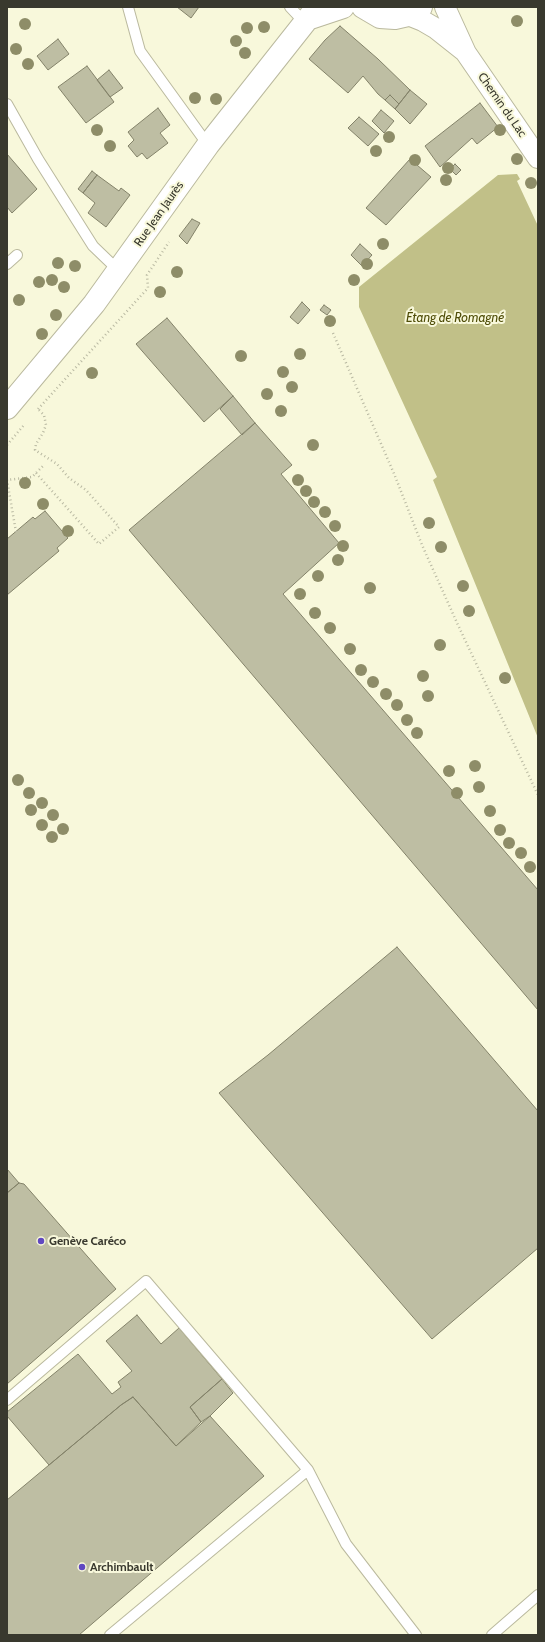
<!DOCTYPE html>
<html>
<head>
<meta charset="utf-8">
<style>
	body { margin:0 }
	#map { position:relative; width:545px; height:1642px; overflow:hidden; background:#f8f8db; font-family:Cabin,sans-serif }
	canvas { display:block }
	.frame { position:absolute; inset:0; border:8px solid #39392e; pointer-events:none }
</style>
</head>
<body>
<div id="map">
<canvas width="545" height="1642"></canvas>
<div class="frame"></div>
</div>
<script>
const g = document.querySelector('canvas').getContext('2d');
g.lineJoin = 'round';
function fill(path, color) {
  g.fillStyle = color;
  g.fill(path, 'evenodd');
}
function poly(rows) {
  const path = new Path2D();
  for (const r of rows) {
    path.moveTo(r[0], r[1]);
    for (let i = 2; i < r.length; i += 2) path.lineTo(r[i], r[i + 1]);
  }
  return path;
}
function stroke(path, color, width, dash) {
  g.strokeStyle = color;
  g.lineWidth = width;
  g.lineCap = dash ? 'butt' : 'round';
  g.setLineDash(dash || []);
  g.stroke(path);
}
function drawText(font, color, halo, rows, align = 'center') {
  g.font = font + ' Cabin,sans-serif';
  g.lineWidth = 4;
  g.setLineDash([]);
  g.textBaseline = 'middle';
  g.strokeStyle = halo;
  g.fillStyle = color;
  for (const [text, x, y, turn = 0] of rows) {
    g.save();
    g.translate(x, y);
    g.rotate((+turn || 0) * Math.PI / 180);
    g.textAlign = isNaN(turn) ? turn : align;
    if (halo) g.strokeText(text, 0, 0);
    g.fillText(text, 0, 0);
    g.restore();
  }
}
const water = poly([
	[517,174,520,179,517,181,538,226,538,738,433,480,437,477,359,307,359,287,498,175]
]);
const building = poly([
	[177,7,199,7,191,18,177,7],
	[340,26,378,59,410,90,399,104,390,95,385,100,378,94,363,76,348,93,309,59,325,40,340,26],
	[58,39,69,54,48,70,37,56,58,39],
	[87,66,114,102,86,123,58,87,87,66],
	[109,70,123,88,110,97,97,80,109,70],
	[410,90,427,104,410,124,395,109,410,90],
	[390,95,399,104,395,109,385,100,390,95],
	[480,103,498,127,477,144,472,138,440,167,425,146,480,103],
	[158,108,170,125,160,133,168,143,147,159,142,153,137,157,128,146,134,140,128,132,158,108],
	[381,110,394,121,384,133,372,121,381,110],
	[359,117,379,134,368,146,348,128,359,117],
	[7,154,37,189,12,213,7,207,7,154],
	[410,159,431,177,386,225,366,208,410,159],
	[455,164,461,170,456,175,450,169,455,164],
	[92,171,97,175,83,193,78,189,92,171],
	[97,175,119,191,121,188,130,195,106,227,88,213,95,203,83,193,97,175],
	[192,219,200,223,187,244,179,236,192,219],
	[360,244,372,255,362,266,351,255,360,244],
	[302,302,310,310,298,324,290,317,302,302],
	[324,305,331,310,327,315,320,310,324,305],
	[167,318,233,396,204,422,136,344,167,318],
	[233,396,255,423,242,435,220,409,233,396],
	[255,423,292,465,281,474,339,543,283,594,538,890,538,1010,129,530,255,423],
	[45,511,68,538,57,548,59,551,7,595,7,539,33,517,35,519,45,511],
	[397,947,538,1111,538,1248,432,1339,219,1093,268,1055,397,947],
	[7,1169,19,1183,7,1193,7,1169],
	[19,1183,24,1184,116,1289,7,1384,7,1193,19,1183],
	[137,1315,161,1344,179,1328,222,1379,190,1407,201,1422,176,1446,133,1397,121,1405,49,1465,7,1416,7,1412,78,1354,112,1394,121,1387,118,1382,132,1371,106,1341,137,1315],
	[222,1379,233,1393,210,1416,201,1422,190,1407,222,1379],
	[133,1397,176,1446,210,1416,264,1476,79,1635,7,1635,7,1500,121,1405,133,1397]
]);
const path = poly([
	[333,333,395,476,422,545,458,625,538,795],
	[38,409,148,288,147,275,169,242],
	[7,445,24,425],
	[36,473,99,544,119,527,86,490,69,478,57,464,35,450,36,444,43,433,46,425,44,415,38,409],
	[16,532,7,480,32,477,43,466]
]);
const lane = poly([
	[128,7,140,51,208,145],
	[290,7,305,23],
	[7,104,38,159,93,246,119,271],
	[7,264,17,255],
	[7,1400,146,1281,308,1470,346,1544,416,1635],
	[110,1635,308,1470],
	[492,1635,538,1595]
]);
const street = poly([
	[445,7,466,53,538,158],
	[408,15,423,21,435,28,464,51]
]);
const secondary = poly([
	[363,7,380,17,395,18,408,15,421,7],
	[310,18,343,7],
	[7,408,94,304,208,145,317,7]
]);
const trees = [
	[517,21],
	[25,24],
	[264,27],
	[247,28],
	[236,41],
	[16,49],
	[245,53],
	[28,64],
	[195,98],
	[216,99],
	[97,130],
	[500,130],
	[389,137],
	[110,146],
	[376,151],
	[517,159],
	[415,160],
	[448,168],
	[446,180],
	[531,183],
	[383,244],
	[58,263],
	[367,264],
	[75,266],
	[177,272],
	[52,280],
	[354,280],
	[39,282],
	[64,287],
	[160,292],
	[19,300],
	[56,315],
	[330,321],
	[42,334],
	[300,354],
	[241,356],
	[283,372],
	[92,373],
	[292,387],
	[267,394],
	[281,411],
	[313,445],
	[298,480],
	[25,483],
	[306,491],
	[314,502],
	[43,504],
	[325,512],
	[429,523],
	[335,526],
	[68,531],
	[343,546],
	[441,547],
	[338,560],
	[318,576],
	[463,586],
	[370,588],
	[300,594],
	[469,611],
	[315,613],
	[330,628],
	[440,645],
	[350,649],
	[361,670],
	[423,676],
	[505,678],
	[373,682],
	[386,694],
	[428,696],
	[397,705],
	[407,720],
	[417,733],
	[475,766],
	[449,771],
	[18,780],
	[479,787],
	[29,793],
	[457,793],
	[42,803],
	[31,810],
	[490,811],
	[53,815],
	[42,825],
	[63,829],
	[500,830],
	[52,837],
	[509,843],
	[521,853],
	[530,867]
];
const markers = [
	[41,1241,4,"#6048c1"],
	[82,1567,4,"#6048c1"]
];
const streetNames = [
	["Chemin du Lac",502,105,55],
	["Rue Jean Jaurès",159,214,-55]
];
const poiNames = [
	["Genève Caréco",49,1241],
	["Archimbault",90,1567]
];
const waterNames = [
	["Étang de Romagné",455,318]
];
fill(water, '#c1c088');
fill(building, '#bebea3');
stroke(building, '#838269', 1);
stroke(lane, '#bab99e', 12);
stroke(street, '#bab99e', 22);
stroke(secondary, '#bab99e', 24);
stroke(path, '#b9b9a2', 2.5, [1, 3]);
stroke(lane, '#fff', 10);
stroke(street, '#fff', 20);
stroke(secondary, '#fff', 22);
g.fillStyle = '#8e8d68';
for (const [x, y] of trees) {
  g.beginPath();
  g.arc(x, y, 6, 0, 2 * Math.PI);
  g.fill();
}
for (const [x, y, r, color] of markers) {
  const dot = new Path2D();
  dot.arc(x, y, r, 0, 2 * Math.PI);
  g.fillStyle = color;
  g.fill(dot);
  stroke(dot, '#f8f8db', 1.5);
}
drawText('12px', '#39392e', '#f8f8db', streetNames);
drawText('bold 12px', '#39392e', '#f8f8db', poiNames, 'left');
drawText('italic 13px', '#4e4c07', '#f8f8db', waterNames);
</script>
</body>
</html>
